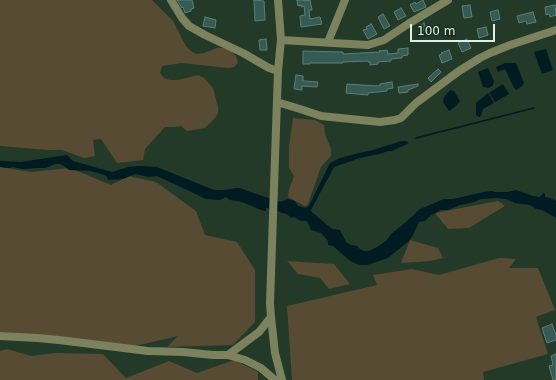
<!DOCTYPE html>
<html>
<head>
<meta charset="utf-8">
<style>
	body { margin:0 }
	#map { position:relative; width:556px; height:380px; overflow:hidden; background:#233a28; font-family:"DejaVu Sans",sans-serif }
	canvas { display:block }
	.scale { position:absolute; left:410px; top:24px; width:85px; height:18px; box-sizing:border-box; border:2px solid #e2f0e4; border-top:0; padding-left:5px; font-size:12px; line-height:14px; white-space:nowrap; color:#e2f0e4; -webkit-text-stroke:3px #192f1e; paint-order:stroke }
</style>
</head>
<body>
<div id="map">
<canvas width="556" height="380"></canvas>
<div class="scale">100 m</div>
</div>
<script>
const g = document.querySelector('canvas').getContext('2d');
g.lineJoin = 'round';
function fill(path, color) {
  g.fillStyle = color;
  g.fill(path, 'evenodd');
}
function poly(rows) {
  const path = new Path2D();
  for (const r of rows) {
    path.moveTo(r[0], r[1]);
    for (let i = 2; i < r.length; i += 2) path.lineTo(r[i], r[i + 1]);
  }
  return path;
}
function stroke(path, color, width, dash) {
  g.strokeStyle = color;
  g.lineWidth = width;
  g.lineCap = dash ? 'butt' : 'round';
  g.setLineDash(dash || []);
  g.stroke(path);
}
const green = poly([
	[0,0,152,0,174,22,177,29,186,46,191,51,197,54,204,53,217,48,224,48,230,51,236,56,238,63,234,67,228,68,182,63,162,66,160,73,164,78,170,80,178,80,198,75,204,78,213,88,218,107,218,113,215,118,205,128,187,131,181,126,175,127,165,127,145,149,143,160,117,163,101,139,93,140,95,156,84,158,62,150,49,150,0,146],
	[293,118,315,120,324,125,325,134,331,149,331,156,321,167,308,204,305,206,288,197,289,190,294,176,289,168,289,146],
	[0,167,31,172,70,168,111,185,128,176,156,182,196,211,205,235,237,242,255,270,255,322,233,345,167,347,178,336,135,346,0,332],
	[498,201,505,206,469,228,448,229,435,213],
	[410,240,438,248,443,258,431,261,401,263],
	[499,258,516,259,509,268,538,268,555,310,536,317,548,354,483,372,484,380,292,380,287,306,377,285,373,275,412,269,439,275],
	[287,261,334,264,350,284,329,289,320,278,298,274],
	[7,349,31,356,55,353,103,354,126,378,169,361,197,373,234,360,258,372,258,380,0,380,0,351]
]);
const water = poly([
	[546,49,553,70,542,74,534,52],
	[505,63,516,63,524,83,522,86,516,90,514,88,505,69,498,72,496,67],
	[488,68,494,81,493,85,489,88,483,87,478,72],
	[503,84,509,94,495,102,489,93],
	[450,90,454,91,460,101,456,106,449,111,443,102,444,97],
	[488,93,494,103,483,109,481,116,479,117,476,115,476,103],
	[402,141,406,141,409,143,392,151,388,151,380,154,360,158,334,167,311,210,312,212,327,225,333,229,340,230,346,242,351,245,357,246,360,249,364,251,369,251,377,247,386,241,391,234,406,222,420,209,444,199,453,199,484,192,493,191,495,192,508,192,516,190,533,196,540,197,543,193,545,194,545,197,553,199,556,201,556,218,542,210,536,209,530,205,515,203,506,199,497,198,481,199,474,202,460,205,448,210,441,210,430,216,425,221,419,222,413,235,409,241,388,258,367,265,360,265,354,263,349,260,333,246,328,245,328,241,321,233,311,230,307,221,301,221,294,217,291,218,287,214,280,212,280,202,288,199,295,201,298,206,305,208,309,206,330,163,340,158,363,152,373,150],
	[67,155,73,161,112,172,128,167,140,166,157,167,214,190,224,190,236,188,240,188,267,198,266,211,261,210,242,202,230,200,226,197,220,200,206,199,157,176,149,177,135,174,123,179,108,180,107,177,104,175,90,171,69,170,64,166,60,164,55,164,46,168,36,168,26,169,22,169,13,167,9,168,0,167,0,161,21,162]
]);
const stream = poly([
	[416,138,534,108]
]);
const river = poly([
	[255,199,293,211]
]);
const building = poly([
	[177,0,192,0,194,8,191,9,191,11,185,13,183,7,182,8,177,0],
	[254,0,264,1,265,20,255,21,254,0],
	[297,0,304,0,304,1,310,0,312,10,309,10,310,19,320,17,322,24,301,27,300,16,305,15,304,6,301,7,301,5,298,6,297,0],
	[423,0,426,7,414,12,410,5,415,2,416,4,423,0],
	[470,5,472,17,464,18,462,6,470,5],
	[555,5,556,15,550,17,549,14,546,15,545,7,555,5],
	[401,8,406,16,398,20,394,12,401,8],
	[498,10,500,19,492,21,490,12,498,10],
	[533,12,536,22,527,24,526,21,519,23,517,16,533,12],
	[383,14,390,26,384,29,378,17,383,14],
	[205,17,216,20,215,28,203,26,205,17],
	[424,23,426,29,421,31,419,26,424,23],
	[371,24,377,34,368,39,363,30,367,29,366,27,371,24],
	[486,27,488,35,479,38,477,29,486,27],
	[266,39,267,50,260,50,259,40,266,39],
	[467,39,471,48,462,52,458,43,467,39],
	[408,48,408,55,402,56,402,58,391,59,391,61,378,62,378,64,370,65,370,62,368,62,368,61,343,62,343,63,310,63,310,64,303,64,303,51,343,52,343,54,380,52,379,51,387,50,388,54,398,53,398,49,408,48],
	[449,50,452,59,442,63,439,55,442,54,441,53,449,50],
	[438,69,441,72,431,82,428,78,438,69],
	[296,75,303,76,303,81,318,82,317,87,302,86,302,90,294,89,296,75],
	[392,82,393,88,387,89,387,91,368,93,368,95,346,93,347,84,361,85,380,86,380,84,392,82],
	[418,84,418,86,408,90,408,92,399,93,398,87,418,84],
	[552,324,556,335,556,340,547,343,542,328,552,324],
	[556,354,556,380,553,380,549,366,553,365,551,356,556,354]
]);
const minor = poly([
	[171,0,182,18,189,26,205,35,243,53,269,68,278,71],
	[278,0,281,40,278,71,270,303,271,317,275,353,282,380],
	[281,40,368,45,384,40,408,24,448,0],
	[328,42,345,0],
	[277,102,300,109,321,116,380,122,395,120,401,118,416,103,459,71,480,58,490,53,510,45,556,30],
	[0,336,37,338,59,340,148,351,183,352,213,355,228,355,245,360,261,368,275,380],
	[228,355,259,332,271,317]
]);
fill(green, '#574b34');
fill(water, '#001b22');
stroke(stream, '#001b22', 1.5);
stroke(river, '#001b22', 10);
fill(building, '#365a54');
stroke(building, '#5b8079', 1);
stroke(minor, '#7b825d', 8);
</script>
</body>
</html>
